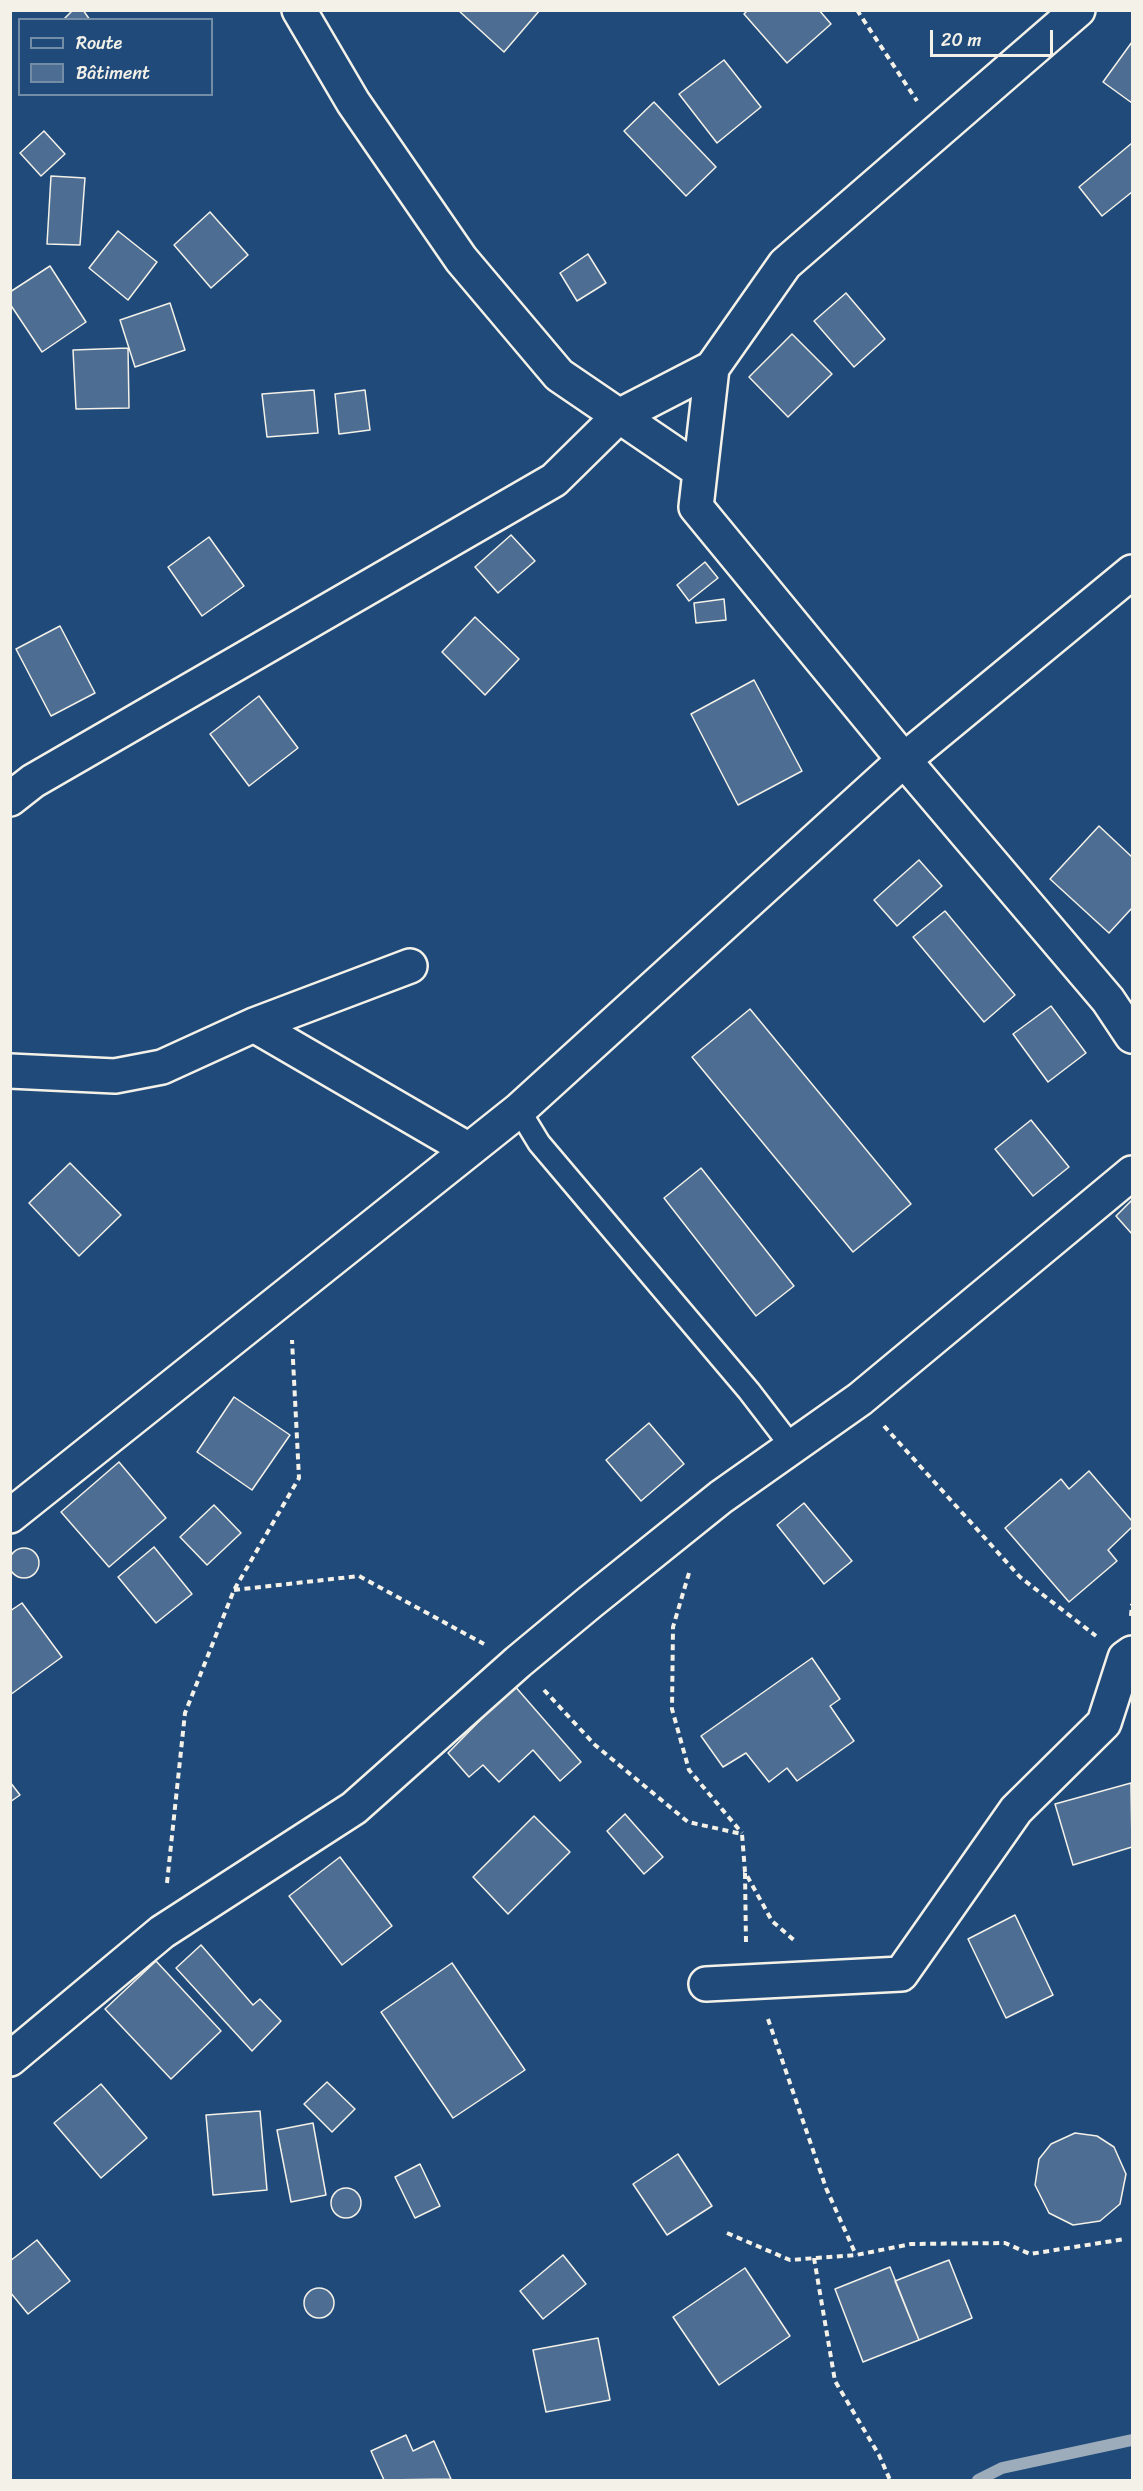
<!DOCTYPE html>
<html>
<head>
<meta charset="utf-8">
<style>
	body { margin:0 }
	#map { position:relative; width:1143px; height:2491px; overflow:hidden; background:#1f4a7a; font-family:Sriracha,sans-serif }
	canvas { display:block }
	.frame { position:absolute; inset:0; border:12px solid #f4f1e8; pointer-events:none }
	.legend { position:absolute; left:18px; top:18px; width:195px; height:78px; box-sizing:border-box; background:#1f4a7a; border:2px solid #748da6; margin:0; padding:8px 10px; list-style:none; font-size:18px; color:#f4f1e8 }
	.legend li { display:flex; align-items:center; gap:12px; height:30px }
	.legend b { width:30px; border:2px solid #748da6 }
	.scale { position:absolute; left:930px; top:30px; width:123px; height:27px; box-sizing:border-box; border:3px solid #f4f1e8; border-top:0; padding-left:8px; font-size:18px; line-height:21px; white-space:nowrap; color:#f4f1e8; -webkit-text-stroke:4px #1f4a7a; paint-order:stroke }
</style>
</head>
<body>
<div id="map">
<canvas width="1143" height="2491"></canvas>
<div class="frame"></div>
<ul class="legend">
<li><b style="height:8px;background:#1f4a7a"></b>Route</li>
<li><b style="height:16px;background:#4d6e92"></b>Bâtiment</li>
</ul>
<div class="scale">20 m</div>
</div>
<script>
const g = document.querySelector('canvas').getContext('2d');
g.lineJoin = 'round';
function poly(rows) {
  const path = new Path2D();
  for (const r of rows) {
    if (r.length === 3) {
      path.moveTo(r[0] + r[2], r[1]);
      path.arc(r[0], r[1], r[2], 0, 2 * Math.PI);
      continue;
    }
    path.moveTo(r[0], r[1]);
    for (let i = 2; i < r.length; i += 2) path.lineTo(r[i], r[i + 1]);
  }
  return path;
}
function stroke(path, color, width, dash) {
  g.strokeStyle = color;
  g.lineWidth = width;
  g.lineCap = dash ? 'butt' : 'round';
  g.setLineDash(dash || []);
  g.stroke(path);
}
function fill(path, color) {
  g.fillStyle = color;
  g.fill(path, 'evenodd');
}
const stream = poly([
	[978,2480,1002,2468,1132,2440]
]);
const building = poly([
	[73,10,83,10,90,20,63,20,73,10],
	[458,10,540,10,504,52,458,10],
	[748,10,819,10,831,24,787,63,744,14,748,10],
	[1132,42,1132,103,1103,82,1132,42],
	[724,60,761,107,717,143,679,94,724,60],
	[654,102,716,167,686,196,624,131,654,102],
	[44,131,65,154,41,176,20,153,44,131],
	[1132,143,1132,192,1102,216,1079,187,1132,143],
	[51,176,85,178,80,245,47,244,51,176],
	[210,212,248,255,211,288,174,245,210,212],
	[118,231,157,262,128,300,89,268,118,231],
	[588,254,606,283,577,301,560,273,588,254],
	[50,266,86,322,42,352,10,304,10,292,50,266],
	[846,293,885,339,854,367,814,321,846,293],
	[170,303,185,350,135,367,120,320,170,303],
	[792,334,832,374,788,417,749,377,792,334],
	[128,348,129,408,76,409,73,350,128,348],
	[314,390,318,433,267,437,262,394,314,390],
	[365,390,370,430,339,434,335,394,365,390],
	[511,535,535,561,498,593,475,567,511,535],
	[209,537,244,586,202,616,168,567,209,537],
	[705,562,718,578,689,601,677,585,705,562],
	[724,599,726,620,696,623,694,603,724,599],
	[475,617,519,659,485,695,442,652,475,617],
	[60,626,95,693,51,716,16,649,60,626],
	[754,680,802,771,738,805,691,714,754,680],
	[259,696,298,748,249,786,210,734,259,696],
	[1099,826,1132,857,1132,908,1109,933,1050,879,1099,826],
	[919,860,942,886,897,926,874,900,919,860],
	[945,911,1015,995,984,1022,913,937,945,911],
	[1051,1006,1086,1053,1048,1082,1013,1034,1051,1006],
	[750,1009,911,1204,853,1252,692,1057,750,1009],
	[1031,1120,1069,1167,1033,1196,995,1149,1031,1120],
	[70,1163,121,1215,79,1256,29,1203,70,1163],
	[701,1168,794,1286,756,1316,664,1198,701,1168],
	[1132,1200,1132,1234,1116,1216,1132,1200],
	[234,1397,290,1435,252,1490,197,1452,234,1397],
	[649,1423,684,1464,641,1501,606,1460,649,1423],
	[119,1462,166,1518,109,1567,61,1512,119,1462],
	[1089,1471,1132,1521,1132,1527,1108,1550,1117,1561,1069,1602,1005,1528,1061,1479,1069,1489,1089,1471],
	[804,1503,852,1561,824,1584,777,1525,804,1503],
	[214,1505,241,1533,207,1565,180,1537,214,1505],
	[154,1547,192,1594,156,1623,118,1577,154,1547],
	[24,1563,15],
	[22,1603,62,1657,10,1695,10,1611,22,1603],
	[812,1658,840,1699,830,1706,854,1741,797,1781,787,1768,769,1782,746,1753,723,1767,701,1736,812,1658],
	[513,1684,581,1762,560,1781,533,1750,499,1782,483,1765,469,1777,448,1753,494,1706,491,1703,513,1684],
	[10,1782,20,1795,10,1802,10,1782],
	[1131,1783,1132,1847,1073,1865,1055,1804,1131,1783],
	[625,1814,663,1857,644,1874,607,1831,625,1814],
	[534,1816,570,1852,508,1914,473,1877,534,1816],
	[340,1857,392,1926,342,1965,289,1896,340,1857],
	[1015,1915,1053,1995,1006,2018,968,1939,1015,1915],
	[201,1945,253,2005,260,1999,281,2021,252,2051,176,1968,201,1945],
	[156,1961,221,2031,171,2079,105,2009,156,1961],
	[452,1963,525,2070,453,2118,381,2012,452,1963],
	[327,2082,355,2109,332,2132,304,2104,327,2082],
	[101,2084,147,2138,101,2178,54,2123,101,2084],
	[260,2111,267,2190,213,2195,206,2115,260,2111],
	[313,2123,326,2195,291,2202,277,2130,313,2123],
	[1075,2133,1097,2136,1114,2147,1126,2174,1120,2204,1100,2221,1073,2225,1049,2213,1035,2185,1039,2159,1051,2144,1075,2133],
	[678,2154,712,2206,667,2235,633,2184,678,2154],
	[420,2164,440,2206,415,2218,395,2177,420,2164],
	[346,2203,15],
	[37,2240,70,2281,28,2314,10,2292,10,2261,37,2240],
	[563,2255,586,2284,543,2319,520,2291,563,2255],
	[949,2260,972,2318,919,2340,895,2281,949,2260],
	[890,2267,919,2340,863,2362,835,2289,890,2267],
	[745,2268,790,2336,719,2385,673,2317,745,2268],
	[319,2303,15],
	[598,2338,610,2400,546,2412,533,2350,598,2338],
	[406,2435,413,2451,434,2441,451,2479,384,2480,371,2451,406,2435]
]);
const path = poly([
	[857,10,917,101],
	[884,1426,1020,1577,1096,1636],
	[689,1573,673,1627,672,1709,689,1770,742,1833],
	[234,1590,359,1576,484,1644],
	[1131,1616,1132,1604],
	[544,1690,595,1745,688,1822,742,1834,745,1872,772,1921,795,1941],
	[745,1873,746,1943],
	[167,1883,185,1713,234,1590,299,1478,292,1340],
	[768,2019,826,2188,856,2255],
	[727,2233,790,2260,856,2255,911,2244,1005,2243,1030,2254,1125,2239],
	[814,2258,835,2381,879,2455,890,2480]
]);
const lane = poly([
	[519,1110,539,1143,749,1391,792,1447]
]);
const street = poly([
	[299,10,353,102,461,259,559,375,700,471],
	[1078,10,785,264,712,368,696,507,904,760,1108,1000,1132,1036],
	[10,799,33,781,554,480,619,416,712,368],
	[254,1025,469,1150],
	[10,1071,115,1076,162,1067,254,1025,410,966],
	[10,1516,519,1110,904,760,1132,572],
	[706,1984,901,1974,1016,1810,1104,1723,1125,1658,1132,1653],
	[10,2059,162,1932,354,1808,518,1662,589,1603,721,1497,860,1399,1132,1173]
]);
stroke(stream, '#9cacbb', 12);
fill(building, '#4d6e92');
stroke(building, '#f4f1e8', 1.5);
stroke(lane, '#f4f1e8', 26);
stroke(street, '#f4f1e8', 38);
stroke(path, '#f4f1e8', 4, [6, 4.5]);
stroke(lane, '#1f4a7a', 21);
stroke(street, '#1f4a7a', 33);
</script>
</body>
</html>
